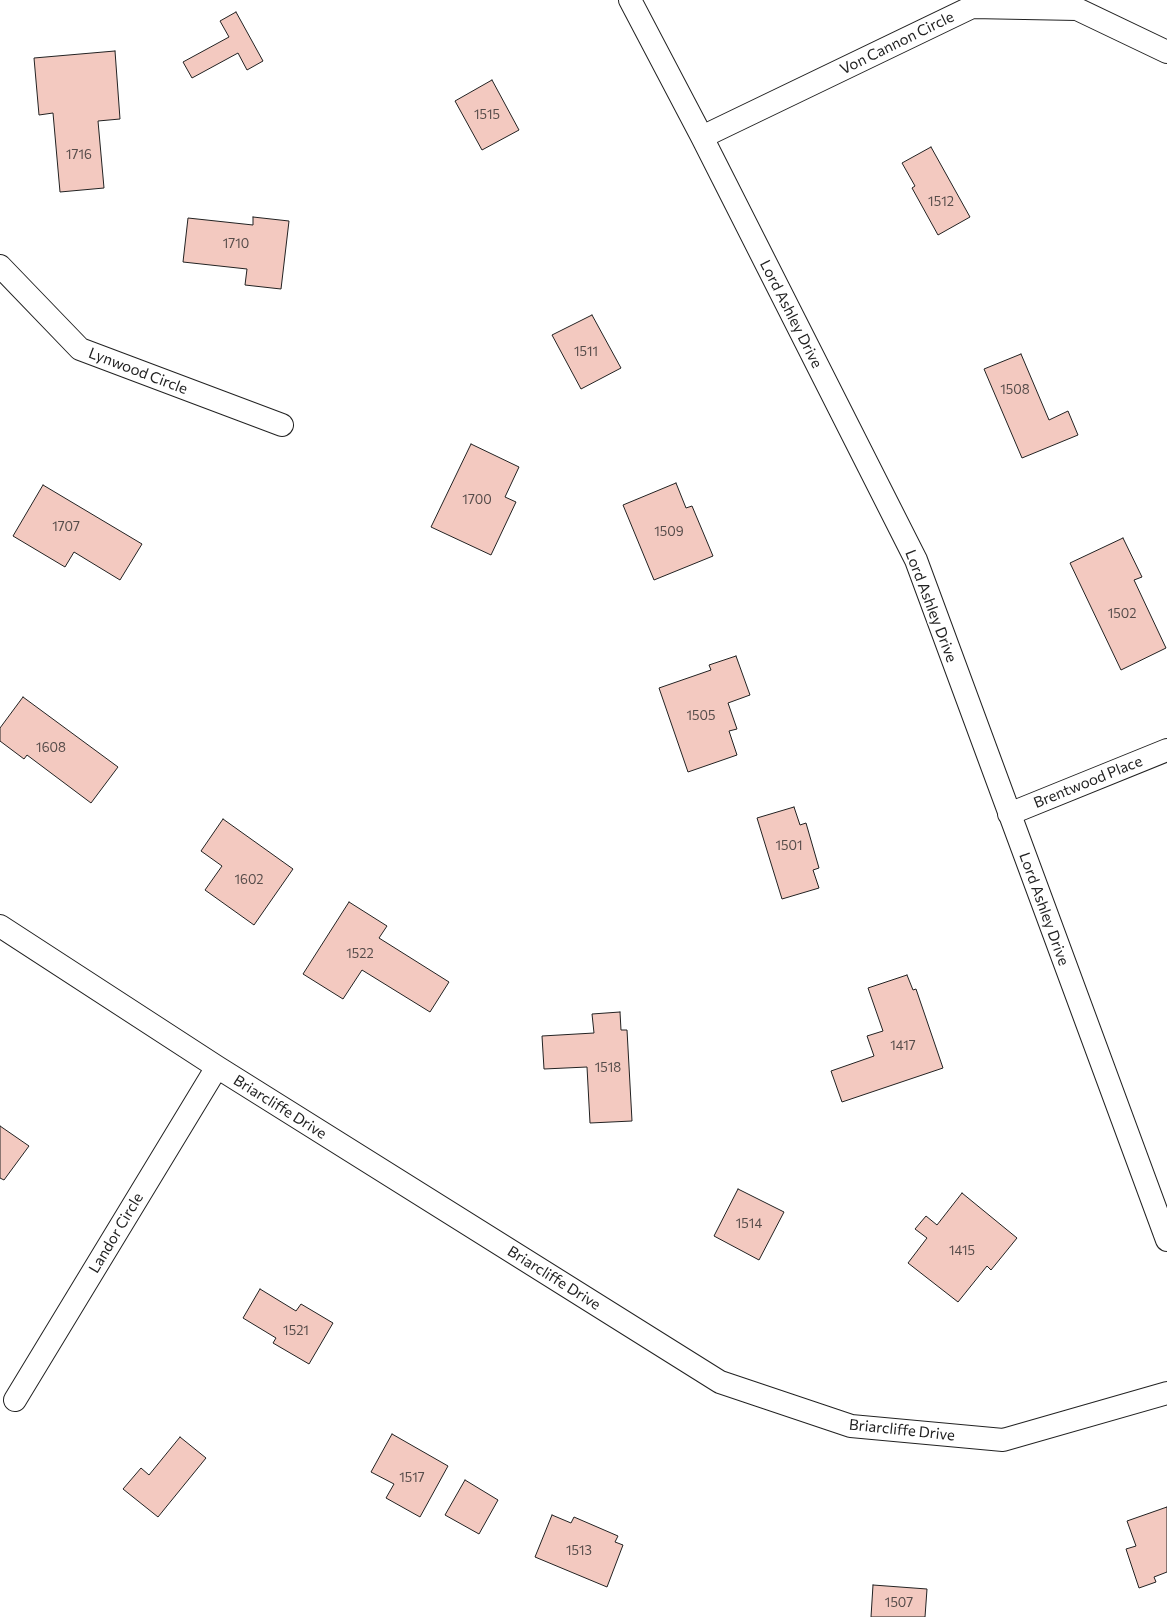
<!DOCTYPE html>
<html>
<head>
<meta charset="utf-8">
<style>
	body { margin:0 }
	canvas { display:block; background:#fff }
</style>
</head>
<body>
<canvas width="1167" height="1617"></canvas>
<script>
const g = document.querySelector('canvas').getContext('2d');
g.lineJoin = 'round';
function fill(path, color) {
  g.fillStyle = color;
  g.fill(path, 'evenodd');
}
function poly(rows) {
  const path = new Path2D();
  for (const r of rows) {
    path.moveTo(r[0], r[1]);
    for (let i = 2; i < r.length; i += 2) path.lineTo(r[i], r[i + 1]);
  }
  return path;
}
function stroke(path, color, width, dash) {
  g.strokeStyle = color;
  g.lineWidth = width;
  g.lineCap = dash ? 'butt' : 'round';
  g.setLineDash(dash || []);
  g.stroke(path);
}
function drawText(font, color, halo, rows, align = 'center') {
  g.font = font + ' Commissioner,sans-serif';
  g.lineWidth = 3;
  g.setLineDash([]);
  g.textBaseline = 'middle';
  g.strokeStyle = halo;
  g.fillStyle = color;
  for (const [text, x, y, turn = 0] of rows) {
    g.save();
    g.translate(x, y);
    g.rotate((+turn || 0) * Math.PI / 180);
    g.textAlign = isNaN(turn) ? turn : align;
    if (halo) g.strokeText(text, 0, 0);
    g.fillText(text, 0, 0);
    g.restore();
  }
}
const building = poly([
	[236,12,263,61,247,70,238,53,192,78,183,62,229,37,220,21,236,12],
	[115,51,120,119,98,121,104,188,60,192,53,113,39,115,34,58,115,51],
	[492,80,519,130,482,150,455,101,492,80],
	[931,147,970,217,938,235,912,188,915,186,902,163,931,147],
	[253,217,289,221,281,289,245,285,247,269,183,262,188,218,253,225,253,217],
	[592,315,621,368,581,389,552,335,592,315],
	[1021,354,1049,420,1068,411,1078,435,1022,458,984,369,1021,354],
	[471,444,519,467,505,497,516,502,491,555,431,527,471,444],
	[676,483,686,508,692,506,713,556,654,580,623,505,676,483],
	[43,485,142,544,120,580,74,552,65,567,13,536,43,485],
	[1123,538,1142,577,1134,580,1166,648,1121,670,1070,563,1123,538],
	[736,656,750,695,728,703,737,729,729,731,737,755,688,772,659,688,711,670,709,665,736,656],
	[23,697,118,767,91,803,27,755,24,759,0,741,0,728,23,697],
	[794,807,800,825,806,823,819,868,813,870,819,888,782,899,757,818,794,807],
	[223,819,293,869,254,925,205,890,222,866,201,851,223,819],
	[349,902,387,926,379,938,449,982,430,1012,362,970,343,999,303,974,349,902],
	[907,975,913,990,916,989,943,1068,842,1102,831,1071,874,1056,867,1036,883,1031,868,988,907,975],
	[620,1012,621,1030,627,1030,632,1121,590,1123,587,1067,544,1069,542,1036,594,1033,592,1014,620,1012],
	[0,1126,29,1146,4,1180,0,1178,0,1126],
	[738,1189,784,1212,759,1260,714,1236,738,1189],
	[962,1193,1017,1238,991,1270,987,1266,958,1302,908,1263,927,1238,915,1229,926,1216,937,1225,962,1193],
	[260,1289,296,1311,301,1304,333,1323,309,1364,273,1343,276,1338,243,1318,260,1289],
	[392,1434,448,1466,420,1517,386,1498,394,1484,371,1472,392,1434],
	[180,1437,206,1458,158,1517,123,1489,141,1468,149,1475,180,1437],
	[465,1480,498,1500,479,1534,445,1515,465,1480],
	[1167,1507,1167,1572,1154,1577,1156,1582,1139,1588,1126,1549,1136,1546,1127,1521,1167,1507],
	[552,1515,571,1523,574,1517,618,1536,615,1542,623,1545,607,1587,535,1557,552,1515],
	[873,1585,927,1589,925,1617,871,1617,873,1585]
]);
const minor = poly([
	[630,0,702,137,916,560,1167,1240],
	[702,137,972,7,1077,9,1167,52],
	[0,266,80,349,282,425],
	[1009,814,1167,750],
	[0,926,217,1067,720,1382,851,1426,1003,1440,1167,1393],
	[15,1400,217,1067]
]);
const numberNames = [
	["1515",487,115],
	["1716",79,155],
	["1512",941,202],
	["1710",236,244],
	["1511",586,352],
	["1508",1015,390],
	["1700",477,500],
	["1707",66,527],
	["1509",669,532],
	["1502",1122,614],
	["1505",701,716],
	["1608",51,748],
	["1501",789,846],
	["1602",249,880],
	["1522",360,954],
	["1417",903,1046],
	["1518",608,1068],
	["1514",749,1224],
	["1415",962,1251],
	["1521",296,1331],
	["1517",412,1478],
	["1513",579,1551],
	["1507",899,1603]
];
const streetNames = [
	["Von Cannon Circle",897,43,-26],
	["Lord Ashley Drive",791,314,63],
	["Lynwood Circle",138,371,21],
	["Lord Ashley Drive",931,606,69],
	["Brentwood Place",1088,782,-22],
	["Lord Ashley Drive",1044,909,70],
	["Briarcliffe Drive",280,1107,32],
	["Landor Circle",116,1233,-59],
	["Briarcliffe Drive",554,1278,32],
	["Briarcliffe Drive",902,1430,6]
];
fill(building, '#f3c9c0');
stroke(building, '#222', 1);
stroke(minor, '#222', 24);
stroke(minor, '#fff', 22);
drawText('13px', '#564c4a', null, numberNames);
drawText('15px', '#222', '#fff', streetNames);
</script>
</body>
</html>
